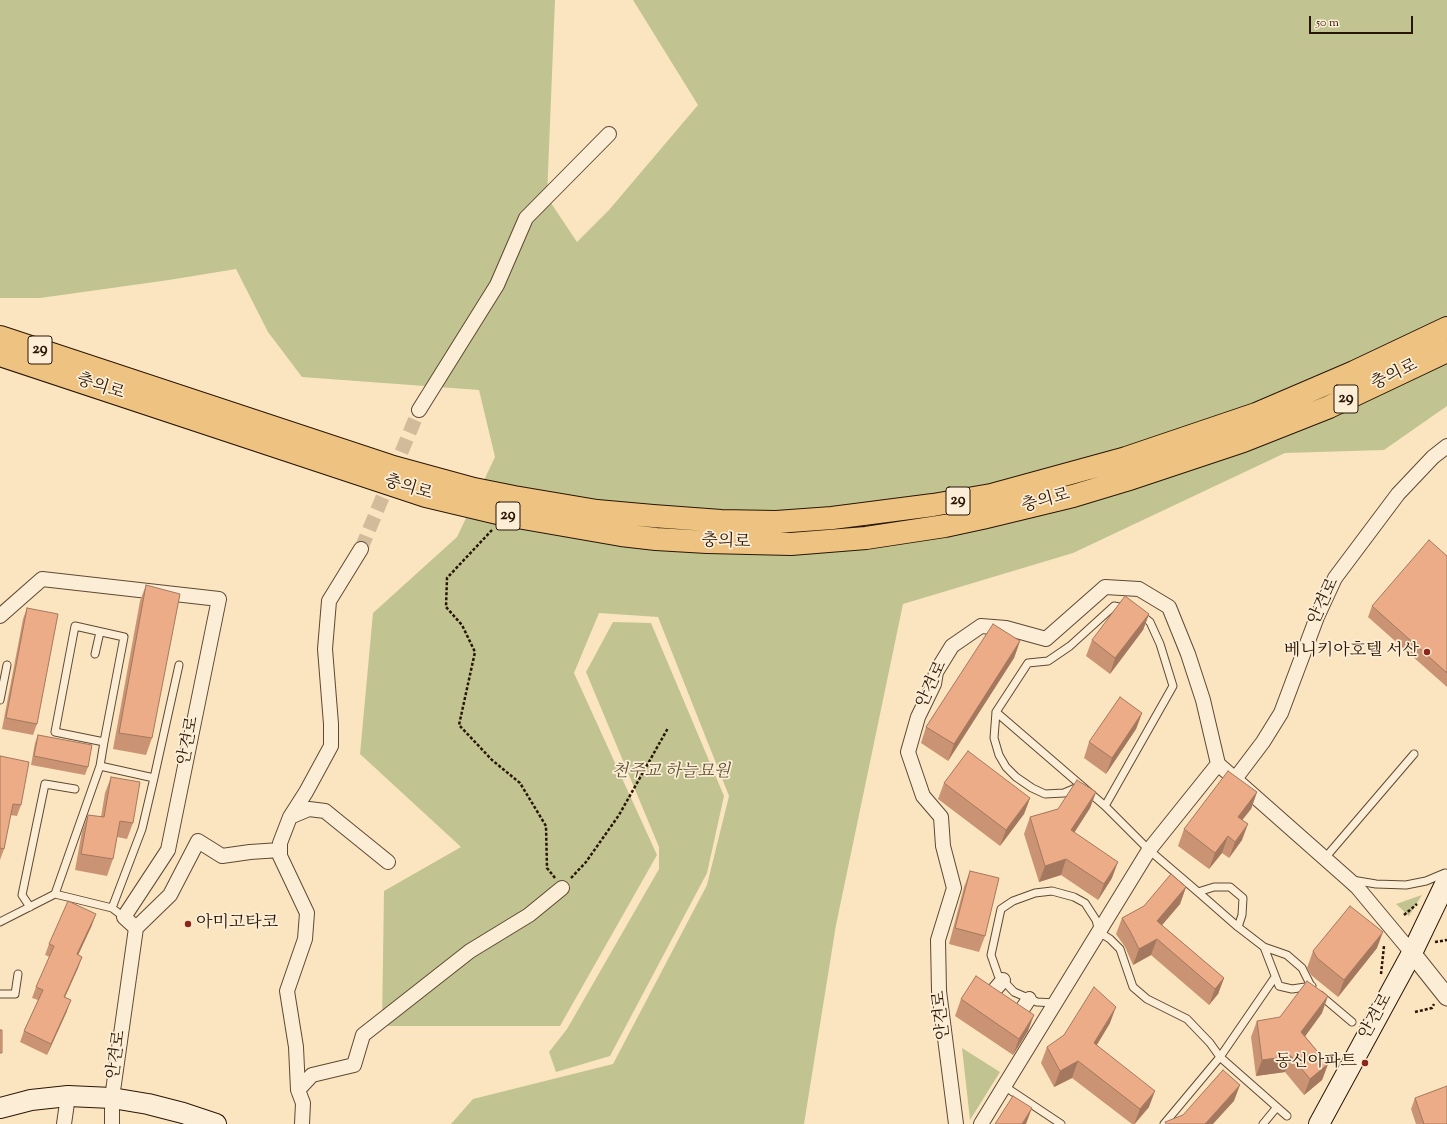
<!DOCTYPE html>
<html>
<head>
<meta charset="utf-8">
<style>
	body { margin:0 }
	#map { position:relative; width:1447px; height:1124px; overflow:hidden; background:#fbe5c0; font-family:"Sorts Mill Goudy",serif }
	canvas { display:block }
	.scale { position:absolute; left:1309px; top:16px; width:104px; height:18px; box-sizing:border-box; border:2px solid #291504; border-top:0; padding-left:5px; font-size:12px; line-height:14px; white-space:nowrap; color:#291504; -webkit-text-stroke:3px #fceed6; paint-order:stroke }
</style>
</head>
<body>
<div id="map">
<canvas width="1447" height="1124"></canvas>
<div class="scale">50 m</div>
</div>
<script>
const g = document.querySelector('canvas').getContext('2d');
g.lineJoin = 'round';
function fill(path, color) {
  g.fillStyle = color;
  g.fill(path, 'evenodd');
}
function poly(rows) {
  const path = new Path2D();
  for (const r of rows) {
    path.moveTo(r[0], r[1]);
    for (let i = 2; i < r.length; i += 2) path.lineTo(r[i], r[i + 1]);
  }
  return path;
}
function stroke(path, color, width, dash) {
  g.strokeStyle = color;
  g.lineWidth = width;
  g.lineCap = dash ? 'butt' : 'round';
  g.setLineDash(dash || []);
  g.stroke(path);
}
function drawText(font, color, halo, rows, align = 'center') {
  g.font = font + ' "Sorts Mill Goudy","Noto Serif KR",serif';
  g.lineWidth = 3.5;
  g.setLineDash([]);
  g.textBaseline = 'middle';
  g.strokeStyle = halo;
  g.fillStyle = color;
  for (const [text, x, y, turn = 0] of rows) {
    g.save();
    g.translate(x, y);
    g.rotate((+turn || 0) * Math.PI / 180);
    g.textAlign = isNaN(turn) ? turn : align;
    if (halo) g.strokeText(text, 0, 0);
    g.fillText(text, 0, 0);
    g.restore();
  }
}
const green = poly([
	[0,0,555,0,547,197,577,242,609,210,698,105,633,0,1447,0,1447,406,1384,450,1285,453,1073,553,903,604,836,925,804,1124,451,1124,473,1099,613,1064,707,885,729,796,658,617,599,613,574,673,657,855,560,1026,382,1026,384,891,461,847,360,754,373,613,457,537,495,457,479,390,302,377,268,332,236,269,169,280,40,298,0,298],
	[613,622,651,623,724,796,707,873,610,1056,556,1072,549,1052,567,1029,659,869,659,847,586,672],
	[1422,895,1409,916,1396,904],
	[962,1048,1000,1072,970,1120]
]);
const minorTunnel = poly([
	[361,549,419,410]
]);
const path = poly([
	[492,530,447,578,446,607,462,625,475,652,459,725,492,760,520,783,546,826,547,868,555,878],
	[571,878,586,862,619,815,668,728],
	[1404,915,1417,904],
	[1435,942,1447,940],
	[1381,974,1384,946],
	[1415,1012,1432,1008,1434,1004]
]);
const service = poly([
	[1140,614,1150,622,1160,644,1173,686,1105,806,1149,850,1198,892,1238,927,1264,947,1279,986,1292,989,1312,986],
	[95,654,100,632],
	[0,700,7,665],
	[996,712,994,738,999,755,1006,767,1016,777,1032,788,1045,794,1064,793,1078,787],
	[100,766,154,778],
	[1105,806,996,712,1028,663,1048,661,1070,646,1114,606,1126,608],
	[1325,858,1414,754],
	[1352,880,1376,884,1406,885,1426,881,1445,873],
	[1198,892,1214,887,1230,887,1243,898,1242,915,1238,927],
	[55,894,100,766,104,742,124,637,75,626,55,732,104,742],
	[30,907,22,895,45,784,75,789],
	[112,908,142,829,154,778,179,665],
	[0,922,55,894,112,908,124,917],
	[1264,947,1287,955,1302,968,1311,986],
	[0,994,15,994,18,974],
	[1320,995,1352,1022],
	[1056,1003,1037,1002,1014,992,998,975,991,955,1001,909,1013,901,1035,893,1052,891,1074,897,1085,903,1096,920,1099,932,1110,939,1120,949,1133,987,1147,999,1187,1019,1210,1043,1220,1057,1287,1116],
	[1004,1086,1061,1124],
	[1164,1124,1220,1057,1275,977],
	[1263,1124,1277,1107]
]);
const minor = poly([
	[419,410,497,285,526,218,609,134],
	[0,616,42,579,219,599,168,850,124,917,136,928,112,1098,112,1124],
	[1235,779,1263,742,1281,713,1317,617,1335,578,1398,494,1433,457,1447,446],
	[290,817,309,809,325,811,388,862],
	[136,928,170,895,198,841,222,856,250,852,280,850],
	[992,993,1003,980],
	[1019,1014,1029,999],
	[298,1090,312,1075,354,1065,363,1035,470,951,529,915,562,888],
	[64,1124,68,1096],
	[302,1124,303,1103,298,1090,296,1047,287,991,305,939,307,913,280,856,280,843,290,817,306,792,331,746,331,724,325,649,329,601,361,549],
	[956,1124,939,991,938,940,954,888,943,846,941,817,923,796,908,752,918,717,934,684,936,672,952,646,981,626,1006,628,1046,639,1105,587,1139,589,1169,607,1188,654,1203,700,1218,764,1347,878,1357,887,1412,953],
	[981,1124,1149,850,1218,764]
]);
const tertiary = poly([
	[1412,953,1447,997]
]);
const secondary = poly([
	[0,1108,31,1100,68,1096,112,1098,148,1104,183,1113,216,1124],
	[1319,1124,1412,953,1447,880]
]);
const trunk = poly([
	[0,337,390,466,474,489,514,497,597,511,653,516,721,521,776,522,832,518,933,505,991,495,1126,458,1256,414,1354,372,1447,328],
	[0,355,426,496,506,515,621,535,656,539,707,542,791,544,866,538,945,526,982,518,1073,496,1126,480,1243,441,1329,407,1447,351]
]);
const wall = poly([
	[1447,556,1447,687,1368,617,1372,606],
	[146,585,152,738,146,755,113,749,140,601],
	[27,608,37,724,33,735,2,729,23,619],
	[1149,614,1143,630,1110,674,1086,656,1092,640],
	[1020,641,1014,658,948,761,921,743,926,727],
	[1142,713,1136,729,1106,774,1084,758,1089,742],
	[38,735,88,767,85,775,31,765,35,743],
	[0,756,21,805,17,816,10,815,4,849,0,860],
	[111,777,133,823,127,839,117,837,113,859,107,876,75,870,82,831,88,815,101,817,105,793],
	[944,783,1030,798,1024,814,1000,846,938,799],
	[1096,792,1090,808,1074,833,1112,878,1098,900,1061,875,1039,882,1024,834,1030,817,1058,809],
	[1257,792,1251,809,1242,820,1242,840,1229,858,1222,853,1209,869,1178,846,1184,829],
	[970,871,985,936,979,952,949,944,964,887],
	[1186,887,1180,904,1162,925,1224,978,1218,994,1209,1005,1151,955,1133,965,1125,947,1116,934,1122,918],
	[92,925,78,955,82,957,78,968,65,997,67,1011,47,1055,20,1042,24,1031,38,1000,32,998,36,987,50,957,45,955,49,944],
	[1377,948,1338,997,1311,975,1307,968,1313,951],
	[961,999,1028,1031,1013,1055,955,1016],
	[1322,1013,1305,1036,1328,1064,1322,1080,1304,1095,1285,1072,1256,1076,1251,1037,1257,1021],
	[1110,1023,1097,1045,1149,1107,1135,1124,1132,1124,1072,1078,1054,1087,1041,1063,1047,1047],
	[1415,1098,1447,1124,1416,1124,1411,1109]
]);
const shadedWall = poly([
	[1149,614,1143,630,1110,674,1115,658],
	[1020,641,1014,658,948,761,954,744],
	[1142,713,1136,729,1106,774,1112,758],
	[1096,792,1090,808,1065,847,1071,830],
	[1257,792,1251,809,1232,833,1238,817],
	[1030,798,1024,814,1000,846,1006,830],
	[1248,824,1242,840,1229,858,1235,842],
	[1228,836,1222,853,1209,869,1215,853],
	[1066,859,1061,875,1039,882,1045,866],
	[1118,862,1112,878,1098,900,1104,884],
	[1186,887,1180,904,1151,938,1157,921],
	[96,914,92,925,73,966,77,954],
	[1383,932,1377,948,1338,997,1344,980],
	[1157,939,1151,955,1133,965,1139,949],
	[82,957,78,968,60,1008,64,997],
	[1224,978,1218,994,1209,1005,1215,989],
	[1328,996,1322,1013,1296,1049,1301,1032],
	[71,1000,67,1011,47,1055,51,1044],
	[1116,1007,1110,1023,1088,1059,1094,1043],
	[1034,1015,1028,1031,1013,1055,1019,1039],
	[1291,1056,1285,1072,1256,1076,1262,1060],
	[1078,1061,1072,1078,1054,1087,1060,1071],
	[1328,1064,1322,1080,1304,1095,1310,1079],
	[1240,1085,1234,1101,1213,1124,1205,1124],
	[1155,1091,1149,1107,1134,1124,1140,1109],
	[1032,1108,1026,1124,1022,1124]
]);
const building = poly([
	[1429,540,1447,556,1447,673,1372,606,1429,540],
	[146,585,180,594,152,738,119,733,146,585],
	[1125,596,1149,614,1115,658,1092,640,1125,596],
	[27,608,58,614,37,724,6,718,27,608],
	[993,624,1020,641,954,744,926,727,993,624],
	[1120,697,1142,713,1112,758,1089,742,1120,697],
	[38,735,92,745,88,767,34,756,38,735],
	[968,751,1030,798,1006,830,944,783,968,751],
	[0,756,29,762,21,805,13,804,4,849,0,848,0,756],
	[1228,771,1257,792,1238,817,1248,824,1235,842,1228,836,1215,853,1184,829,1228,771],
	[111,777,140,782,133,823,120,821,113,859,81,854,88,815,104,817,111,777],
	[1077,780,1096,792,1071,830,1118,862,1104,884,1066,859,1045,866,1030,817,1058,809,1077,780],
	[970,871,999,878,985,936,955,928,970,871],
	[1171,874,1186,887,1157,921,1224,978,1215,989,1157,939,1139,949,1130,931,1122,918,1144,906,1171,874],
	[68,901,96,914,77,954,82,957,64,997,71,1000,51,1044,24,1031,43,990,36,987,54,946,49,944,68,901],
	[1350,906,1383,932,1344,980,1317,958,1313,951,1350,906],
	[976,976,1034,1015,1019,1039,961,999,976,976],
	[1307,981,1328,996,1301,1032,1328,1064,1310,1079,1291,1056,1262,1060,1257,1021,1280,1017,1307,981],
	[1094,987,1116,1007,1094,1043,1155,1091,1140,1109,1078,1061,1060,1071,1047,1047,1064,1035,1094,987],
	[0,1030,2,1030,2,1053,0,1053,0,1030],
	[1223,1070,1240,1085,1205,1124,1166,1124,1165,1122,1183,1115,1223,1070],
	[1447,1086,1447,1124,1424,1124,1415,1098,1447,1086],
	[1013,1096,1032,1108,1022,1124,995,1124,1013,1096]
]);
const markers = [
	[1427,652,4,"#8f2418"],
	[188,924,4,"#8f2418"],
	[1365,1063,4,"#8f2418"]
];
const shields = [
	[40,350,24],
	[1346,399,24],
	[958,501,24],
	[508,516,24]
];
const shieldNames = [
	["29",40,350],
	["29",1346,399],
	["29",958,501],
	["29",508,516]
];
const streetNames = [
	["충의로",1395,376,-26],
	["충의로",100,388,18],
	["충의로",408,489,17],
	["충의로",1046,502,-15],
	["충의로",726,543,2],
	["안견로",1325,602,-65],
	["안견로",933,685,-65],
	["안견로",190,741,-79],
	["안견로",943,1015,-96],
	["안견로",1377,1017,-61],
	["안견로",118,1055,-82]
];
const poiNames = [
	["베니키아호텔 서산",1419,652],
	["아미고타코",196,924,"left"],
	["동신아파트",1357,1063]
];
const parkNames = [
	["천주교 하늘묘원",671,773]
];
fill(green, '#c1c491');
stroke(minorTunnel, '#d1bb9a', 14, [14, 7]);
stroke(service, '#5e4933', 9);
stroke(minor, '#5e4933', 16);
stroke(tertiary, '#5e4933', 19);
stroke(secondary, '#291504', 22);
stroke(trunk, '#291504', 24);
stroke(path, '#291504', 2.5, [3, 2]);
stroke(service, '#fceed6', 7);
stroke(minor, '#fceed6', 14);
stroke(tertiary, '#fceed6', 17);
stroke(secondary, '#fceed6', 20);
stroke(trunk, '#eec280', 22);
fill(wall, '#ca9474');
fill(shadedWall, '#a4785e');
fill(building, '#ebac87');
stroke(building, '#a4785e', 1);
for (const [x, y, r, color] of markers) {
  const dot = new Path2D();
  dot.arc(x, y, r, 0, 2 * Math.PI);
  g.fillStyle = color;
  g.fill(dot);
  stroke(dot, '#fceed6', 1.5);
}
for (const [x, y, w] of shields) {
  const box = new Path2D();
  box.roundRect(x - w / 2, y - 14, w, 28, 3);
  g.fillStyle = '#fceed6';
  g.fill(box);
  stroke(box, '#291504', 1);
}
drawText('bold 16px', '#291504', null, shieldNames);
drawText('17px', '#291504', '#fceed6', streetNames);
drawText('17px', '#291504', '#fceed6', poiNames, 'right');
drawText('italic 17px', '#5e5235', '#fceed6', parkNames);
</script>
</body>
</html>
